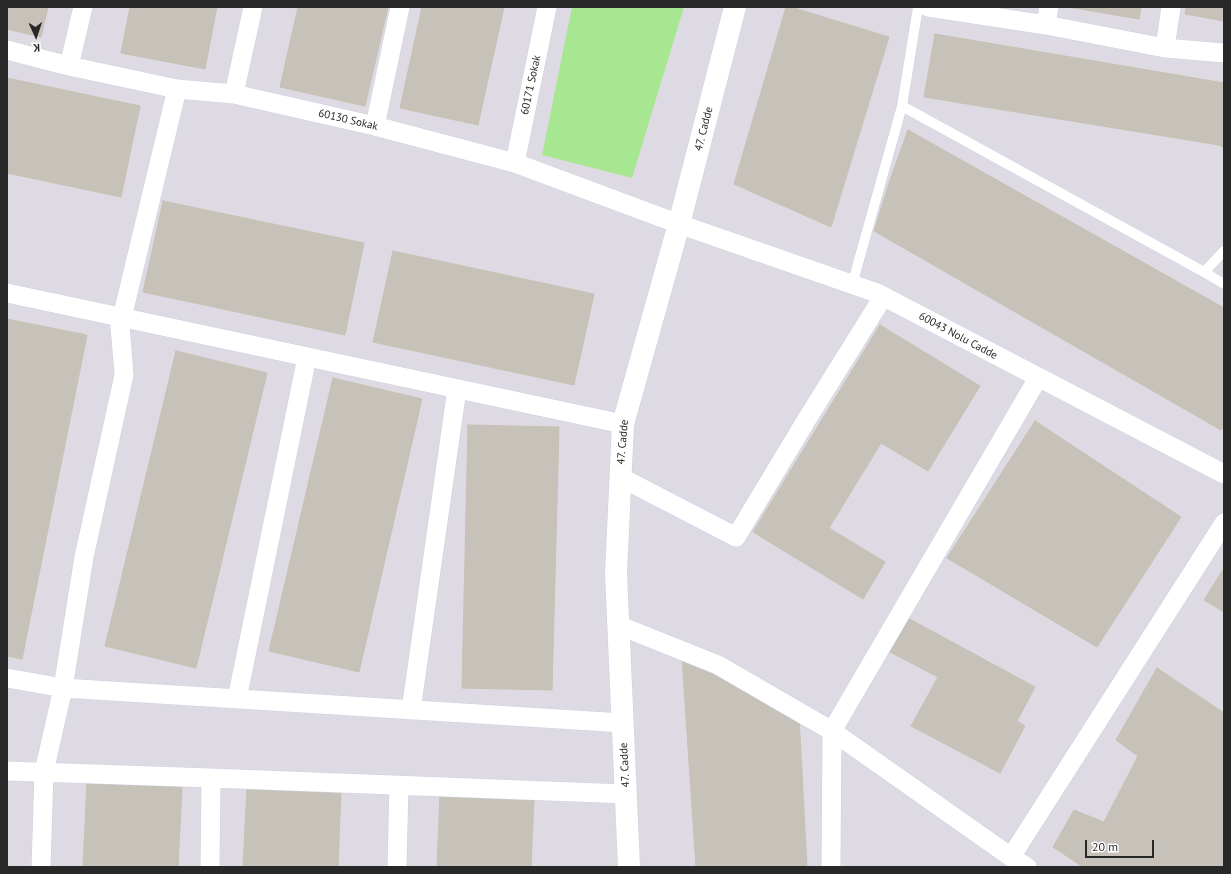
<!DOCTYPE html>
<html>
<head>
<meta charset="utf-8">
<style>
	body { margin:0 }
	#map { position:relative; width:1231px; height:874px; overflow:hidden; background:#ece5d9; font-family:"PT Sans",sans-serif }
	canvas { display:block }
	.frame { position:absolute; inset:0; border:8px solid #282828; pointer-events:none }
	.north { position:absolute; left:16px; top:16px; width:40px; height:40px; -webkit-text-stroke:3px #fff; paint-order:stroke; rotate:177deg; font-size:11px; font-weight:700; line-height:16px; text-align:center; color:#282828 }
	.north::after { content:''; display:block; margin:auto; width:14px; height:18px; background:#282828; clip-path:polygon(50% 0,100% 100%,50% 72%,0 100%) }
	.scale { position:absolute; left:1085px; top:840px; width:69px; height:18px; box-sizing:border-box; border:2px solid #282828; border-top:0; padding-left:5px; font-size:12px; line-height:14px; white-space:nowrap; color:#282828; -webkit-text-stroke:3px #fff; paint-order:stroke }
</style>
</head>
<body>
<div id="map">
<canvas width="1231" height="874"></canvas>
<div class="frame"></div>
<div class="north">K</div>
<div class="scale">20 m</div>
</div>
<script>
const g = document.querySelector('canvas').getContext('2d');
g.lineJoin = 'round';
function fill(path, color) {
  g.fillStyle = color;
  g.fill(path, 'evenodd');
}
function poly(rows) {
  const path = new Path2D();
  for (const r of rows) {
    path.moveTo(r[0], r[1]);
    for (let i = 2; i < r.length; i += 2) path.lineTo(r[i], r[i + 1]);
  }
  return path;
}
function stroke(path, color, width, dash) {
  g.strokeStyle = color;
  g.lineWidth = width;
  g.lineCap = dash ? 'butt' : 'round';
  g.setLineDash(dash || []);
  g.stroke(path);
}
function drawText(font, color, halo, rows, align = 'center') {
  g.font = font + ' "PT Sans",sans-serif';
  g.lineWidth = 3;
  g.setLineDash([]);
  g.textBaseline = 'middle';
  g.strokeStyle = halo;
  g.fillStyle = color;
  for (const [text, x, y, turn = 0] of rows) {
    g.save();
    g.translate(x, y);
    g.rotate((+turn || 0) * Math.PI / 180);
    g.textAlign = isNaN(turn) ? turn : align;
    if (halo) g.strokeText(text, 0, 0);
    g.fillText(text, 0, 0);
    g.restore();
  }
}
const industrial = poly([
	[7,7,1224,7,1224,867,7,867]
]);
const green = poly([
	[572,7,684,7,632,178,542,155]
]);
const building = poly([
	[7,7,48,7,41,37,7,29,7,7],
	[130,7,217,7,205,69,121,53,130,7],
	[298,7,388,7,365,106,280,87,298,7],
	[422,7,504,7,478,125,400,108,422,7],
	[786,7,791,7,889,37,831,227,734,184,786,7],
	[1068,7,1141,7,1139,19,1068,7],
	[1186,7,1224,7,1224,21,1185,14,1186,7],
	[935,34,1224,83,1224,148,1219,145,924,97,935,34],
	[7,78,140,106,121,197,7,173,7,78],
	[908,130,1224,308,1224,427,1221,430,874,231,890,180,908,130],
	[163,201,364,243,345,335,143,292,163,201],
	[393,251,594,294,574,385,373,342,393,251],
	[7,319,87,335,22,659,7,656,7,319],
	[880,325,980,386,928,471,881,443,829,528,885,562,863,599,753,532,880,325],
	[176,351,267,373,196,668,105,646,176,351],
	[333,378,422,399,359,672,269,651,333,378],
	[1035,421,1181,517,1097,647,947,558,1035,421],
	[468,425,559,427,552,690,462,688,468,425],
	[1224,568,1224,612,1204,600,1224,568],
	[906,617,1035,687,1017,721,1025,726,1000,773,911,726,938,677,888,651,906,617],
	[682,657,799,716,807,867,696,867,682,657],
	[1157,668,1224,713,1224,867,1083,867,1053,847,1074,810,1104,822,1138,756,1116,740,1157,668],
	[87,782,182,787,178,867,83,867,87,782],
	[247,787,341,791,338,867,243,867,247,787],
	[440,793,534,797,531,867,437,867,440,793]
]);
const service = poly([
	[918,7,902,106,1204,272],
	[1224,251,1204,272,1224,284],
	[852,285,902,106]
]);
const minor = poly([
	[928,7,1046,25,1165,48,1224,53],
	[1046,25,1049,7],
	[1165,48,1171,7],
	[7,50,69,66,177,89,234,94,375,126,515,163,679,224,877,293,1224,474],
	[69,66,83,7],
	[234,94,253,7],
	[375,126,400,7],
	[515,163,547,7],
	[7,293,623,424],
	[620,477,736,537,807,419,883,297],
	[618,625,718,665,832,731,831,867],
	[7,678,63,688,623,723],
	[237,699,307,357],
	[411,710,457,389],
	[7,771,211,778,626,794],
	[1011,857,832,731,1038,378],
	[41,867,44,772,63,688,84,557,124,375,120,326,177,89],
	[210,867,211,778],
	[397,867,399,785],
	[1027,867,1011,857,1224,523]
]);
const tertiary = poly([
	[629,867,616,573,623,424,679,224,735,7]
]);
const streetNames = [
	["60171 Sokak",531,85,-78],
	["60130 Sokak",348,120,13],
	["47. Cadde",704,129,-76],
	["60043 Nolu Cadde",958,336,28],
	["47. Cadde",623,442,-85],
	["47. Cadde",625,765,-93]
];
fill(industrial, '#dedae4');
fill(green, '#a8e791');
fill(building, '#c7c2b9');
stroke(building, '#c7c1b3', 1);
stroke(service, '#ced0e3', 11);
stroke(minor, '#ced0e3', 20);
stroke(tertiary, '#ced0e3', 23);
stroke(service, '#fff', 10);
stroke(minor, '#fff', 19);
stroke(tertiary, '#fff', 22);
drawText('11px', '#282828', '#fff', streetNames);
</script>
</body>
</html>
